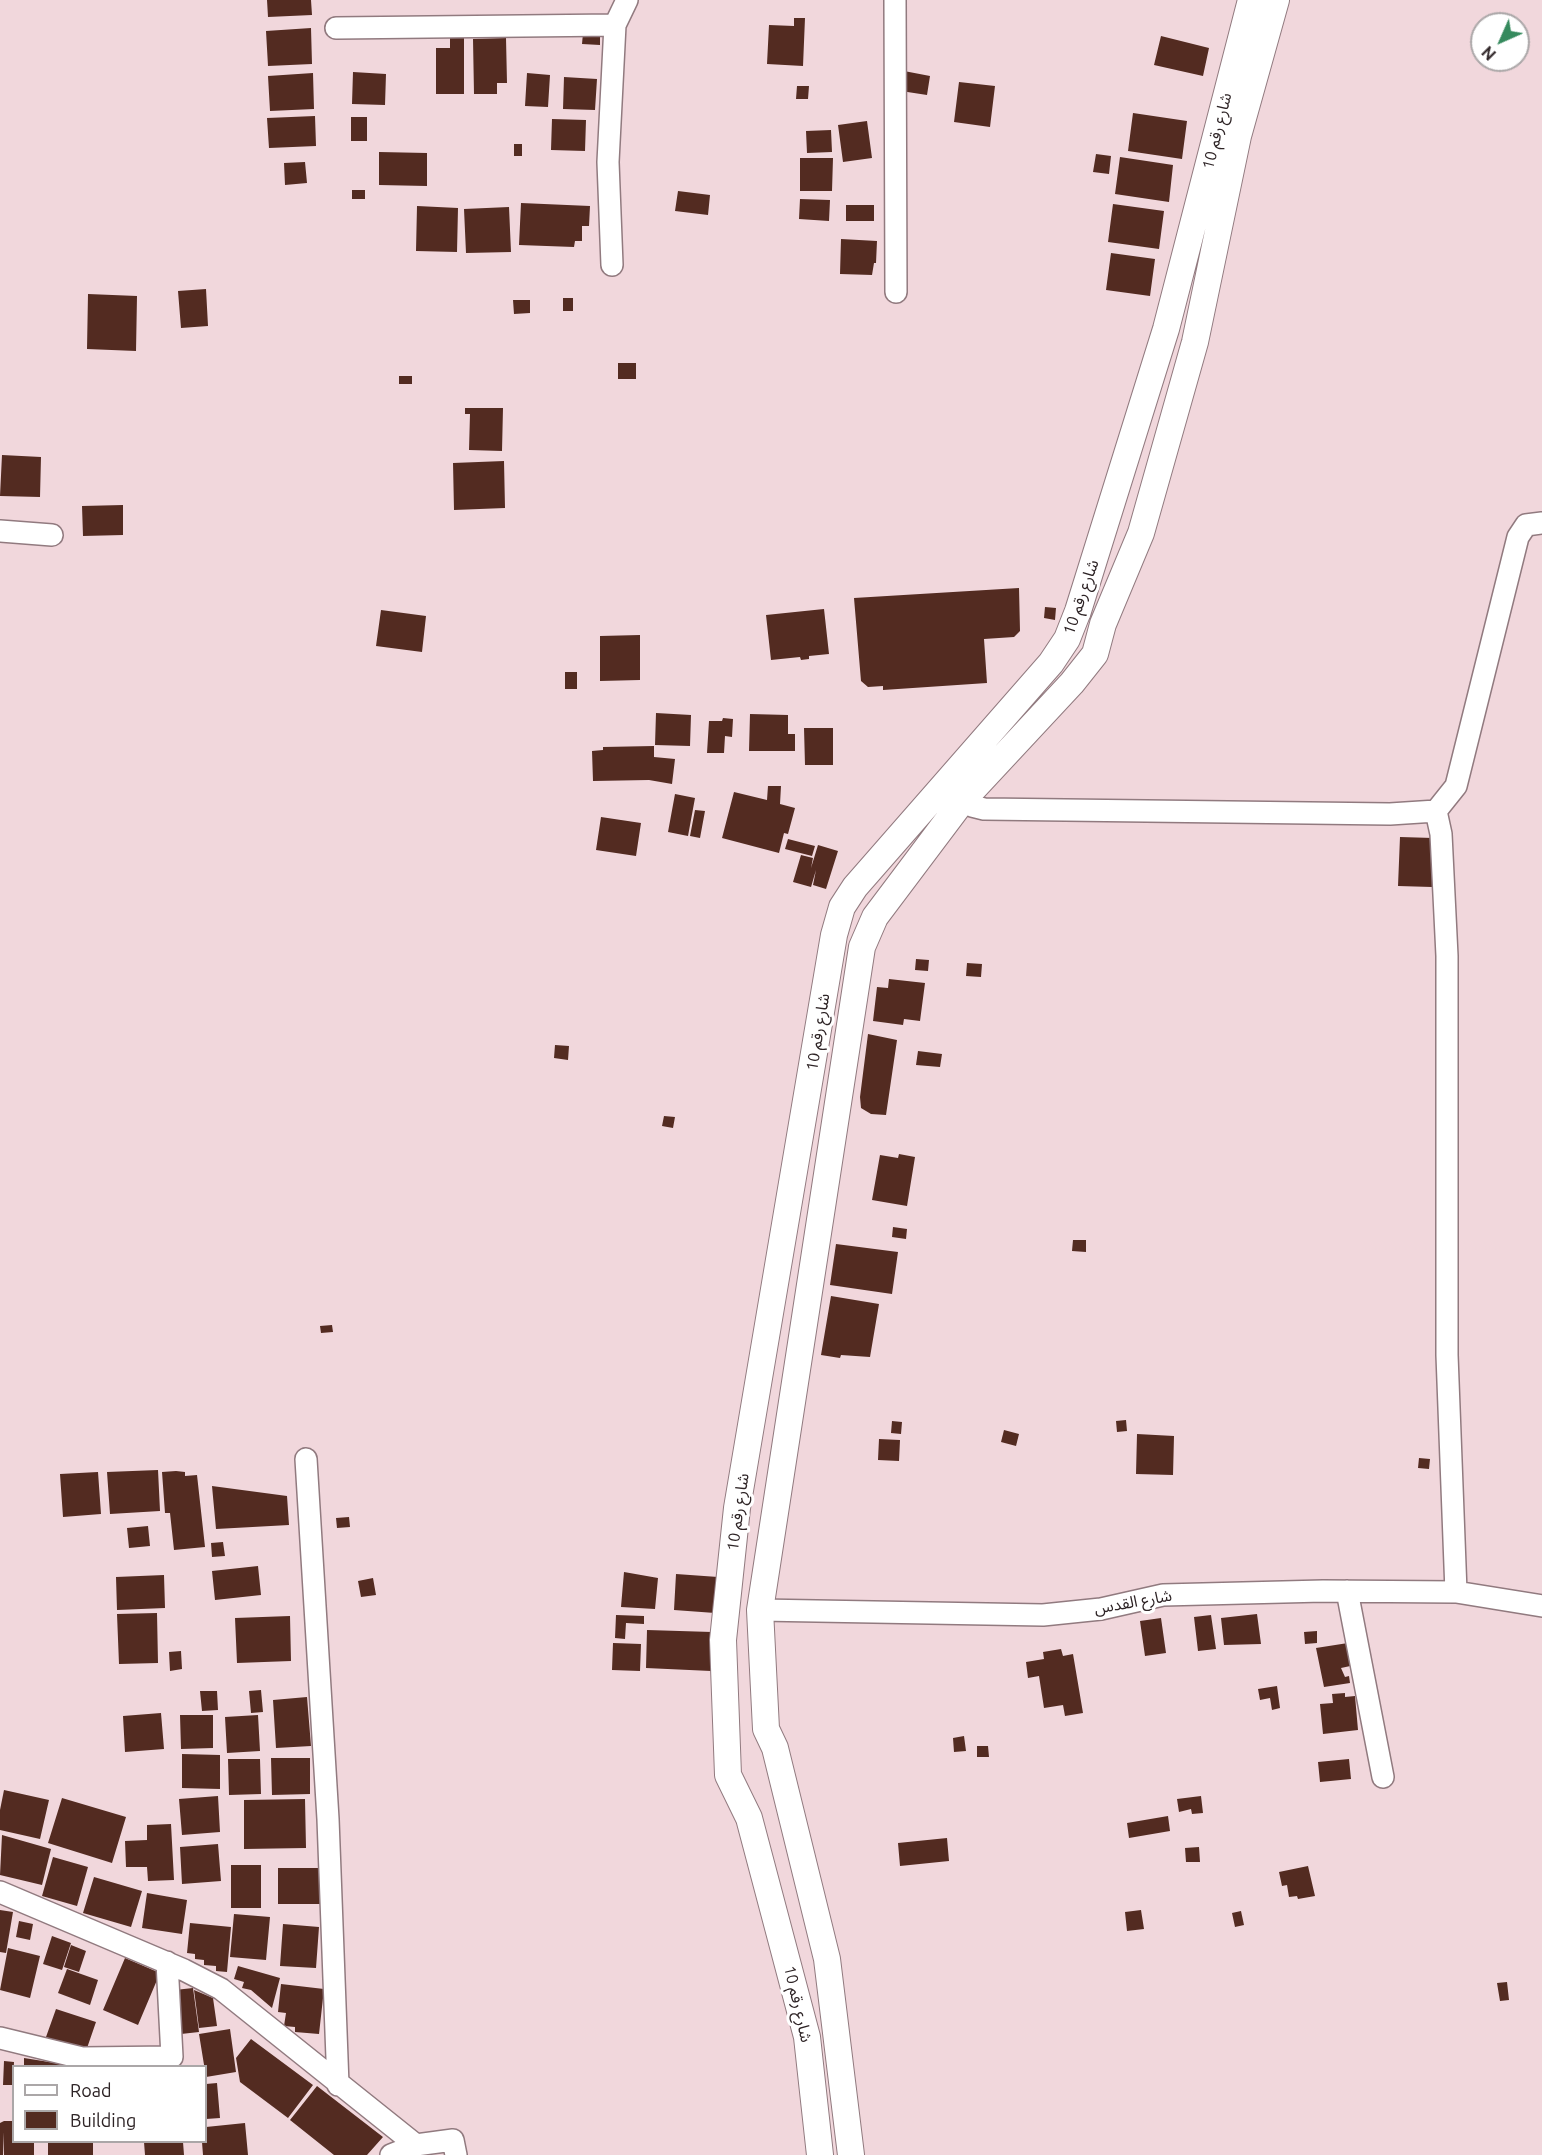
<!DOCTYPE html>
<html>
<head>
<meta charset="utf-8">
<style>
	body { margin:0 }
	#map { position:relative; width:1542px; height:2155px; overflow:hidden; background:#f1d7dc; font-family:Ubuntu,sans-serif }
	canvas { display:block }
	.legend { position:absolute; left:12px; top:2065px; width:195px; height:78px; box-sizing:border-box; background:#fff; border:2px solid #aba7a8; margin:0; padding:8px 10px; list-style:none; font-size:18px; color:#2e2426 }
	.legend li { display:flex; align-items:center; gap:12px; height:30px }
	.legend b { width:30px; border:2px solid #aba7a8 }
	.north { position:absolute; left:1470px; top:12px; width:60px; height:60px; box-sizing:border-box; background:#fff; border:2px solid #aba7a8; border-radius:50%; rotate:225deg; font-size:16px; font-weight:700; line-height:24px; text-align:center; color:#2e2426 }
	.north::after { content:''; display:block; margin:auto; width:21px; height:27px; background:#358a5d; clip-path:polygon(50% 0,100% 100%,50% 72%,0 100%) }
</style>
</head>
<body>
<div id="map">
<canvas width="1542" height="2155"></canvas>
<ul class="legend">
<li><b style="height:8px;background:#fff"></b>Road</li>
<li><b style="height:16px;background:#532b21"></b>Building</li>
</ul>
<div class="north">N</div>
</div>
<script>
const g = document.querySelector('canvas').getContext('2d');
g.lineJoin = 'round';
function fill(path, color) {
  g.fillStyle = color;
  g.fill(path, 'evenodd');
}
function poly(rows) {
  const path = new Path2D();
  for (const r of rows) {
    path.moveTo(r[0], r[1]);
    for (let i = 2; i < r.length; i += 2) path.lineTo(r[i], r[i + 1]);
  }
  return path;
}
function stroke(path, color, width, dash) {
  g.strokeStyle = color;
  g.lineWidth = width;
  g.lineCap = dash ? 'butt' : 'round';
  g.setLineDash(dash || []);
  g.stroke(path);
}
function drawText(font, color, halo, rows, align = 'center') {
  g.font = font + ' Ubuntu,"Noto Sans Arabic",sans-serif';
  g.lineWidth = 6;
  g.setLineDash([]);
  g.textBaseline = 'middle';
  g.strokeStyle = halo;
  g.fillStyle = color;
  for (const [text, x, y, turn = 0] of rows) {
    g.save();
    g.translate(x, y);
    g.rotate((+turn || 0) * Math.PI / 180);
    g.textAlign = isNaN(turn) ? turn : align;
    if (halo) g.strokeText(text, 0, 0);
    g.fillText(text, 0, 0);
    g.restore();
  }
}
const building = poly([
	[267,0,311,0,312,15,268,17],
	[794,18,805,18,803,66,767,64,769,25,794,26],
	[311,28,312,64,268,66,266,31],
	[583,33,600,34,600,45,582,44],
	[450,35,464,35,464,94,436,94,436,48,450,48],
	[1161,36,1209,48,1203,76,1154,65],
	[506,38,507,83,497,83,497,94,474,94,473,39],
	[904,71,930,76,927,95,901,91],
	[353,72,386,74,385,105,352,104],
	[313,73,314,109,270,111,268,76],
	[527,73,550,75,548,107,525,106],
	[564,77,597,79,595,110,563,109],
	[959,82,995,86,990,127,954,122],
	[797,86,809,86,808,99,796,99],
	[1133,113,1187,121,1182,159,1128,151],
	[315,116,316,146,269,148,267,118],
	[351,117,367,117,367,141,351,141],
	[552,119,586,120,585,151,551,150],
	[867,121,872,158,843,162,838,125],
	[831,130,832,152,807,153,806,131],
	[514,144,522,144,522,156,514,156],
	[379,152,427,153,427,186,379,185],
	[1096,154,1111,156,1109,174,1093,172],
	[1120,157,1173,165,1169,202,1115,194],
	[800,158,833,158,832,191,800,191],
	[305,162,307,183,285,185,284,163],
	[352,190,365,190,365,199,352,199],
	[678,191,710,195,708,215,675,211],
	[800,199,830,200,829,221,799,219],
	[521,203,590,206,589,226,582,226,582,241,575,241,574,247,519,245],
	[1113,204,1164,211,1159,249,1108,242],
	[846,205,874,205,874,221,846,221],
	[417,206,458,208,457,252,416,251],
	[509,207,511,252,466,253,464,209],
	[841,239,877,241,876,263,874,263,872,275,840,274],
	[1111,253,1155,259,1150,296,1106,290],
	[206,289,208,326,181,328,178,291],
	[88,294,137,296,136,351,87,349],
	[563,298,573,298,573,311,563,311],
	[513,300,530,300,530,313,514,314],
	[618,363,636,363,636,379,618,379],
	[399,376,412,376,412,384,399,384],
	[465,408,503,408,502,451,469,450,470,414,465,414],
	[2,455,41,457,40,497,0,496],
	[504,461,505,508,454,510,453,463],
	[123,505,123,535,83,536,82,506],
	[1019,588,1020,631,1014,637,984,639,987,683,883,690,883,686,868,687,861,681,854,598],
	[1045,607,1056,608,1055,620,1044,618],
	[824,609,829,654,809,656,809,659,801,660,800,657,771,660,766,615],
	[381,610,426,616,422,652,376,646],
	[640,635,640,680,600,681,600,636],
	[565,672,577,672,577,689,565,689],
	[656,713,691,715,690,746,655,745],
	[750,714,788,715,788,734,795,734,795,751,749,751],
	[723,718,733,719,732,737,725,736,724,753,707,753,709,721,722,721],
	[804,728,833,728,833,765,805,765],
	[654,746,654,757,675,759,672,784,649,780,593,781,592,751,603,750,603,747],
	[768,786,781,786,780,804,795,808,788,834,784,833,779,853,722,838,734,792,767,800],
	[675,794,695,798,688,836,668,832],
	[695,810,705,811,700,838,690,836],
	[601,817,641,823,636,856,596,850],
	[1400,837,1433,838,1432,887,1398,886],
	[788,839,815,846,812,856,785,849],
	[818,845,838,851,826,889,813,885,816,870,811,887,793,882,801,855,813,858,811,868],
	[916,959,929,960,928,971,915,970],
	[967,963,982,964,981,977,966,976],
	[889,979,925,983,920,1021,904,1019,903,1025,873,1021,877,987,888,988],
	[868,1034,897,1040,886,1115,871,1114,861,1108,860,1097],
	[555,1045,569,1046,568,1060,554,1058],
	[918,1051,942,1054,940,1067,916,1065],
	[664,1116,675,1117,673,1128,662,1126],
	[899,1154,915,1157,907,1206,872,1200,880,1155,898,1158],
	[893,1227,907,1229,906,1239,892,1237],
	[1073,1240,1086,1240,1086,1252,1072,1251],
	[836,1244,898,1252,892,1294,830,1285],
	[831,1296,879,1304,870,1357,841,1355,840,1358,821,1355],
	[332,1325,333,1332,321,1333,320,1326],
	[1126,1420,1127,1431,1117,1432,1116,1421],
	[892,1421,902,1422,901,1434,891,1433],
	[1004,1430,1019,1434,1016,1446,1001,1442],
	[1137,1434,1174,1436,1173,1475,1136,1474],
	[879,1439,900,1440,899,1461,878,1460],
	[1419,1458,1430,1459,1429,1469,1418,1468],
	[158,1470,160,1511,110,1514,107,1472],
	[176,1471,185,1472,185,1476,197,1475,205,1547,174,1550,170,1513,165,1513,162,1472],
	[98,1472,101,1514,63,1517,60,1474],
	[212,1486,287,1496,289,1525,216,1529],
	[349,1517,350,1527,337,1528,336,1518],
	[148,1526,150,1546,129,1548,127,1528],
	[223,1542,225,1556,212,1557,211,1543],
	[258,1566,261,1595,215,1600,212,1571],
	[624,1572,658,1578,655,1609,621,1607],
	[676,1574,718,1577,715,1613,674,1610],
	[164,1575,165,1608,117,1610,116,1577],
	[373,1578,376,1595,361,1597,358,1581],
	[157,1613,158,1663,119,1664,117,1614],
	[1257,1614,1261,1644,1224,1645,1221,1618],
	[616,1615,644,1616,644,1624,626,1623,625,1639,615,1638],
	[1211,1615,1216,1649,1198,1651,1194,1617],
	[290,1616,291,1661,237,1663,235,1618],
	[1161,1618,1166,1653,1145,1656,1140,1621],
	[647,1630,712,1632,711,1671,646,1668],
	[1317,1631,1317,1643,1305,1644,1304,1632],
	[613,1643,641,1644,640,1671,612,1670],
	[1348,1643,1355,1665,1341,1668,1345,1677,1349,1676,1350,1683,1324,1687,1316,1648],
	[1061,1649,1063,1656,1073,1654,1083,1713,1065,1716,1063,1705,1044,1708,1039,1676,1028,1678,1026,1662,1044,1659,1043,1652],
	[181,1651,182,1669,170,1671,169,1652],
	[1277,1686,1280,1708,1272,1710,1270,1698,1260,1700,1258,1689],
	[261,1690,263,1712,251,1713,249,1691],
	[200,1691,217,1691,218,1710,202,1711],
	[1345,1693,1345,1697,1355,1696,1358,1730,1323,1734,1320,1704,1333,1703,1332,1694],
	[307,1697,311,1746,276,1748,273,1700],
	[161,1713,164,1749,125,1752,123,1716],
	[180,1715,213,1715,213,1748,181,1749],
	[258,1715,260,1751,227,1753,225,1717],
	[964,1736,966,1751,954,1752,953,1738],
	[977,1746,988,1746,989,1757,977,1757],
	[182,1754,220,1755,220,1789,182,1788],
	[271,1758,310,1758,310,1794,272,1795],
	[228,1759,260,1759,261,1794,229,1795],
	[1349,1759,1351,1779,1320,1782,1318,1762],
	[4,1790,49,1800,40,1839,0,1830,0,1810],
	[218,1796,220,1832,182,1835,179,1799],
	[1201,1796,1203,1813,1192,1814,1191,1809,1179,1812,1177,1799],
	[62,1798,126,1817,112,1863,48,1843],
	[305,1799,306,1848,244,1849,244,1800],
	[1168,1816,1170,1831,1129,1838,1127,1823],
	[171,1824,174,1880,148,1881,147,1867,126,1867,125,1841,147,1840,147,1825],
	[2,1835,51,1849,42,1885,0,1875],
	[947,1838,949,1861,900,1866,898,1843],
	[218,1844,221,1881,182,1884,180,1847],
	[1199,1847,1200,1862,1186,1862,1185,1848],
	[53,1857,88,1867,77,1906,42,1896],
	[231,1865,261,1865,261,1908,231,1908],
	[1308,1866,1315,1896,1298,1899,1297,1896,1289,1897,1287,1885,1282,1886,1279,1872],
	[278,1868,322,1868,323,1904,278,1904],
	[94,1877,142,1891,131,1927,83,1913],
	[147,1893,187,1900,182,1934,142,1928],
	[0,1910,13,1912,6,1953,0,1952],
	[1141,1910,1144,1929,1127,1931,1125,1912],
	[1241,1911,1244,1925,1235,1927,1232,1913],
	[234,1914,270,1917,266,1960,230,1957],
	[19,1921,33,1924,30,1940,16,1937],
	[190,1923,231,1927,227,1972,216,1971,216,1966,204,1965,204,1960,195,1959,195,1954,187,1953],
	[283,1924,319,1927,316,1968,280,1966],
	[52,1936,71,1943,62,1970,43,1964],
	[71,1945,86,1951,79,1972,64,1967],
	[8,1948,40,1956,30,1998,0,1990],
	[125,1958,160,1973,138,2025,103,2010],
	[238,1966,280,1978,272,2008,251,1990,242,1988,244,1982,234,1979],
	[67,1969,98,1980,90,2005,58,1993],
	[1507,1982,1509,2000,1500,2001,1497,1983],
	[281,1984,324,1989,319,2034,295,2032,295,2027,284,2026,286,2013,278,2012],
	[193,1988,199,2032,181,2034,175,1990],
	[194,1990,213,1998,217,2026,199,2028],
	[56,2009,96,2022,86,2051,46,2037],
	[230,2029,236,2072,206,2077,199,2034],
	[251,2039,313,2085,288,2118,240,2082,236,2058],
	[24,2058,68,2065,68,2066,24,2066],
	[4,2061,14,2062,13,2085,3,2085],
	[217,2083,220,2118,206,2119,206,2084],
	[317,2086,383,2137,367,2155,334,2155,290,2120],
	[4,2121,14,2121,14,2142,34,2142,34,2155,4,2155,4,2132,3,2155,0,2155,0,2123],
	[245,2123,248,2155,203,2155,202,2142,206,2142,206,2127],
	[48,2142,93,2142,93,2155,48,2155],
	[144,2142,183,2142,184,2155,145,2155]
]);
const minor = poly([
	[895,0,896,292],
	[615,25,627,0],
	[336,28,615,25,608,162,612,265],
	[0,531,52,535],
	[963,800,972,806,984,809,1390,814,1436,811,1456,786,1518,537,1526,525,1542,523],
	[1436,811,1441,834,1447,956,1447,1355,1456,1592],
	[306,1459,328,1819,338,2085],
	[1347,1591,1383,1777],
	[760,1610,1043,1615,1101,1609,1163,1595,1323,1591,1456,1592,1542,1606],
	[0,1892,184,1970,221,1989,416,2145],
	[0,2038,82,2058,172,2057,167,1962],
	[391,2155,416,2145,453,2140,456,2155]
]);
const major = poly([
	[820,2155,807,2037,749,1818,728,1775,723,1640,737,1508,834,935,842,907,855,887,1051,663,1067,639,1078,611,1166,329,1251,0],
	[851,2155,827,1959,775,1748,766,1729,760,1610,862,947,875,917,963,800,1072,683,1095,654,1103,624,1141,533,1195,342,1238,136,1276,0]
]);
const streetNames = [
	["شارع رقم 10",1217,131,-76],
	["شارع رقم 10",1081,597,-71],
	["شارع رقم 10",818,1032,-81],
	["شارع رقم 10",738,1512,-82],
	["شارع القدس",1133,1602,-10],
	["شارع رقم 10",798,2004,77]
];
fill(building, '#532b21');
stroke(minor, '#917a7f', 24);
stroke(major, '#917a7f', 28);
stroke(minor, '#fff', 21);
stroke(major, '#fff', 26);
drawText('16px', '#2e2426', '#fff', streetNames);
</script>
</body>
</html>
